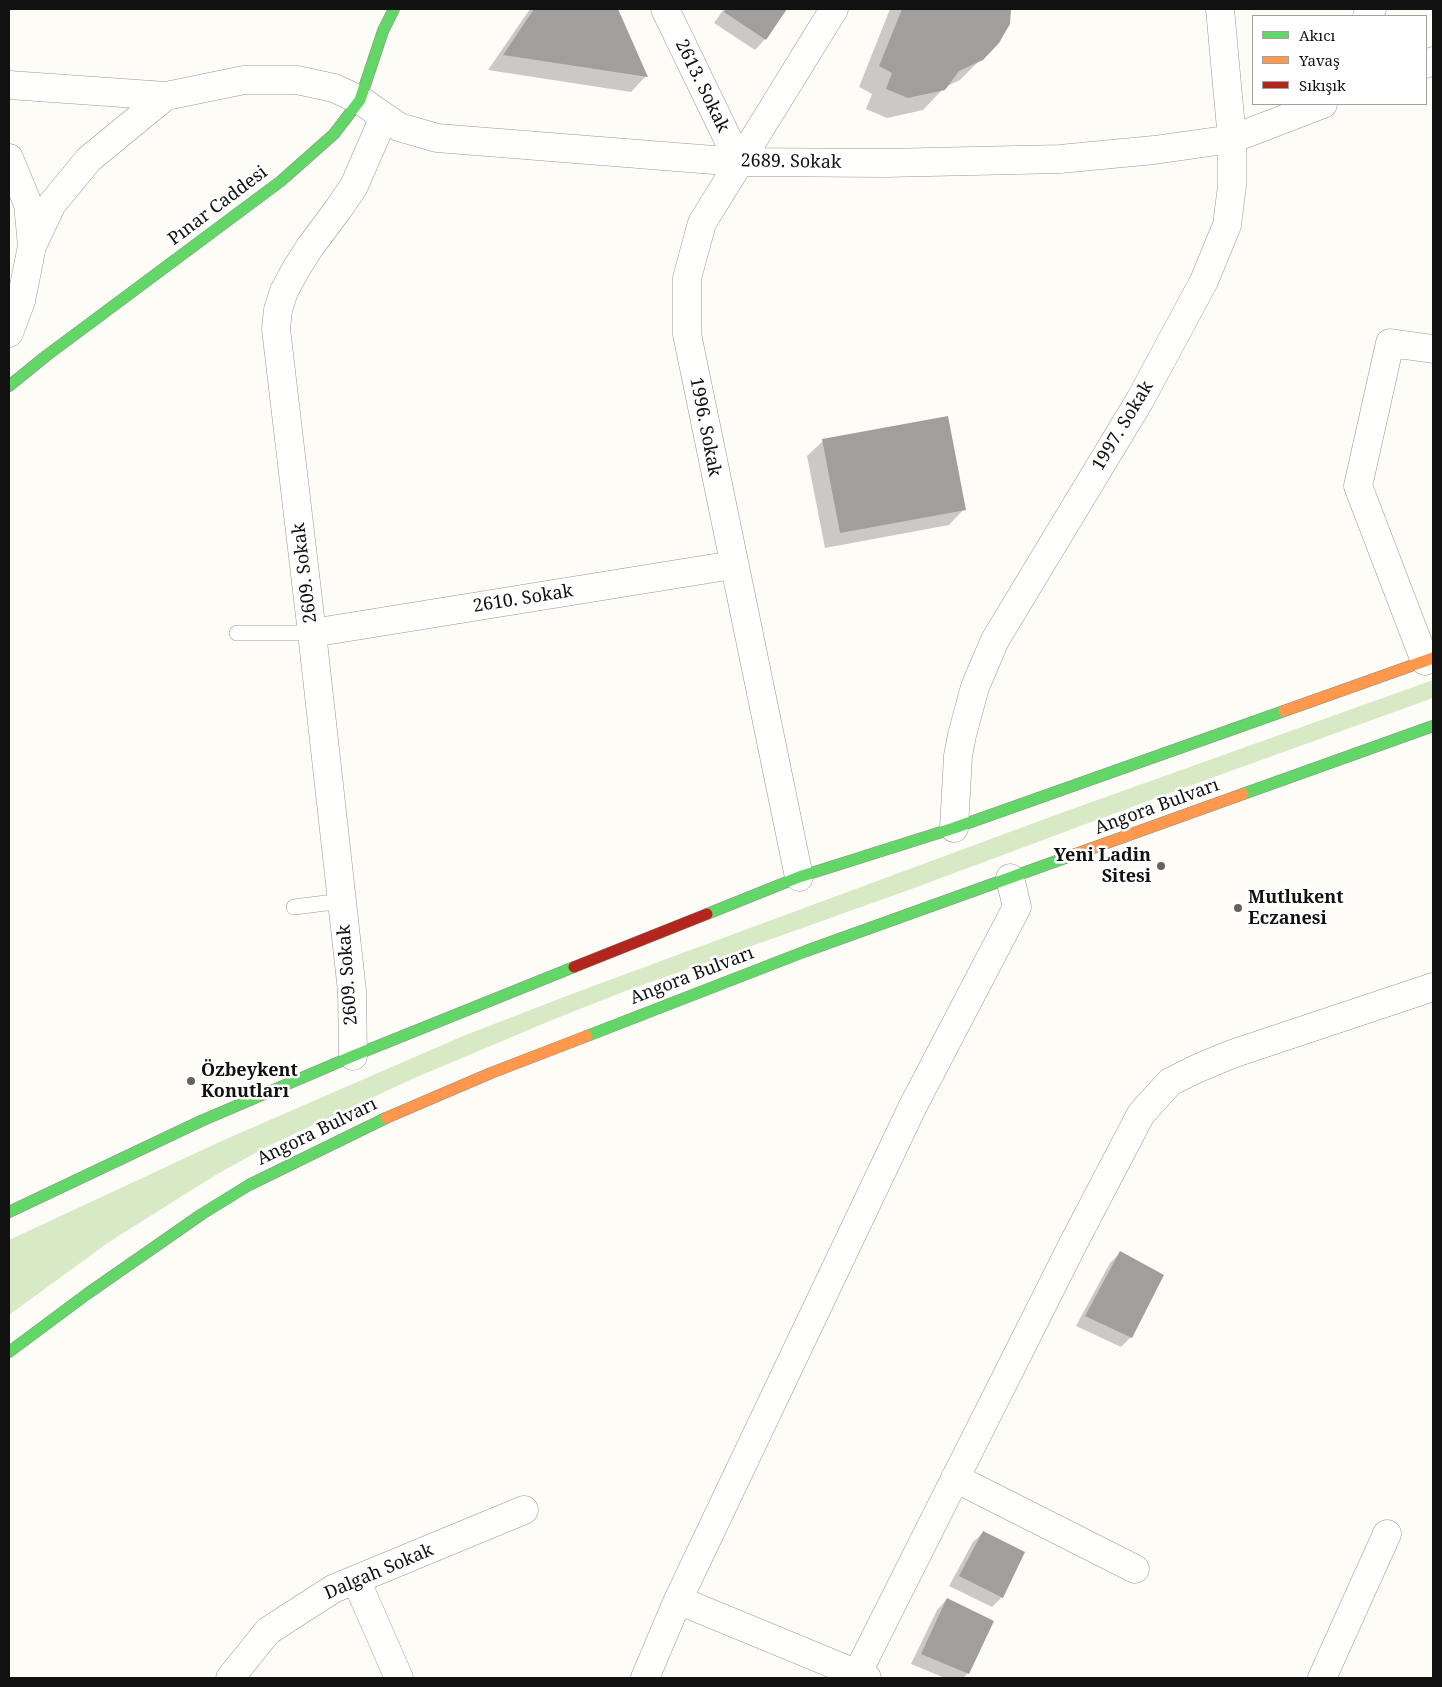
<!DOCTYPE html>
<html>
<head>
<meta charset="utf-8">
<style>
	body { margin:0 }
	#map { position:relative; width:1442px; height:1687px; overflow:hidden; background:#fdfcf7; font-family:"Noto Serif",serif }
	canvas { display:block }
	.frame { position:absolute; inset:0; border:10px solid #111; pointer-events:none }
	.legend { position:absolute; left:1252px; top:15px; width:175px; height:90px; box-sizing:border-box; background:#fff; border:1px solid #a0a0a0; margin:0; padding:6px 9px; list-style:none; font-size:15px; color:#111 }
	.legend li { display:flex; align-items:center; gap:10px; height:25px }
	.legend b { width:25px; border:1px solid #a0a0a0 }
</style>
</head>
<body>
<div id="map">
<canvas width="1442" height="1687"></canvas>
<div class="frame"></div>
<ul class="legend">
<li><b style="height:6px;background:#63d668"></b>Akıcı</li>
<li><b style="height:6px;background:#ff974d"></b>Yavaş</li>
<li><b style="height:6px;background:#b3261e"></b>Sıkışık</li>
</ul>
</div>
<script>
const g = document.querySelector('canvas').getContext('2d');
g.lineJoin = 'round';
function fill(path, color) {
  g.fillStyle = color;
  g.fill(path, 'evenodd');
}
function poly(rows) {
  const path = new Path2D();
  for (const r of rows) {
    path.moveTo(r[0], r[1]);
    for (let i = 2; i < r.length; i += 2) path.lineTo(r[i], r[i + 1]);
  }
  return path;
}
function stroke(path, color, width, dash) {
  g.strokeStyle = color;
  g.lineWidth = width;
  g.lineCap = dash ? 'butt' : 'round';
  g.setLineDash(dash || []);
  g.stroke(path);
}
function drawText(font, color, halo, rows, align = 'center') {
  g.font = font + ' "Noto Serif",serif';
  g.lineWidth = 5;
  g.setLineDash([]);
  g.textBaseline = 'middle';
  g.strokeStyle = halo;
  g.fillStyle = color;
  for (const [text, x, y, turn = 0] of rows) {
    g.save();
    g.translate(x, y);
    g.rotate((+turn || 0) * Math.PI / 180);
    g.textAlign = isNaN(turn) ? turn : align;
    if (halo) g.strokeText(text, 0, 0);
    g.fillText(text, 0, 0);
    g.restore();
  }
}
const forest = poly([
	[1433,680,1433,698,1156,798,906,891,623,992,552,1020,410,1080,266,1147,214,1176,109,1242,9,1315,9,1240,226,1139,463,1036,577,992,1061,813]
]);
const shadow = poly([
	[530,9,617,9,646,76,631,92,488,70],
	[724,9,785,9,765,39,755,50,714,23],
	[890,9,1010,9,1009,24,998,42,960,80,945,87,923,110,887,118,866,109,872,94,859,87],
	[823,441,964,509,949,525,825,548,807,456],
	[1121,1252,1131,1337,1121,1347,1076,1326,1110,1263],
	[984,1532,1002,1597,992,1607,949,1586,973,1542],
	[947,1599,968,1673,963,1678,945,1678,911,1664,937,1610]
]);
const building = poly([
	[534,9,618,9,648,77,503,55],
	[726,9,787,9,766,40,724,12],
	[902,9,1011,9,1010,24,999,43,983,60,959,71,945,90,908,98,886,89,892,73,879,66],
	[948,416,966,510,840,533,822,439],
	[1120,1251,1164,1275,1132,1338,1085,1316],
	[983,1531,1025,1552,1003,1598,959,1576],
	[947,1598,994,1621,969,1674,921,1654]
]);
const lane = poly([
	[237,633,312,633],
	[294,907,342,901]
]);
const street = poly([
	[665,9,739,162],
	[1367,16,1372,9],
	[1426,64,1433,61],
	[9,85,166,96,244,80,297,80,334,88,360,100,399,127,437,138,739,162,886,163,1060,159,1154,150,1232,139,1323,104],
	[9,158,28,204,32,246,21,301,9,333],
	[32,246,52,204,89,159,166,96],
	[312,633,733,565],
	[1425,661,1358,486,1390,343,1433,349],
	[954,828,958,756,962,735,975,687,995,640,1140,400,1204,281,1227,225,1232,186,1232,139,1220,9],
	[799,877,687,334,687,278,702,223,834,9],
	[353,1056,352,991,312,633,276,329,278,310,284,291,296,269,310,247,339,208,354,186,384,117],
	[955,1478,1135,1569],
	[356,1580,399,1678],
	[678,1600,867,1678],
	[857,1674,1073,1244,1141,1114,1170,1082,1196,1069,1232,1054,1433,987],
	[230,1678,268,1631,333,1589,524,1510],
	[645,1678,678,1600,913,1106,1017,907,1010,878],
	[1322,1678,1387,1534]
]);
const fast = poly([
	[9,386,46,356,281,181,334,134,360,100,383,31,394,9],
	[1243,794,1433,726],
	[707,914,799,877,954,828,1284,711],
	[587,1036,806,951,1076,854],
	[9,1212,201,1121,353,1056,574,967],
	[9,1352,87,1294,202,1214,249,1185,386,1118]
]);
const slow = poly([
	[1284,711,1433,658],
	[1076,854,1243,794],
	[386,1118,491,1073,587,1036]
]);
const jam = poly([
	[574,967,707,914]
]);
const markers = [
	[1161,866,5,"#646362"],
	[1238,908,5,"#646362"],
	[191,1081,5,"#646362"]
];
const streetNames = [
	["2613. Sokak",702,86,64],
	["2689. Sokak",791,162,1],
	["Pınar Caddesi",218,206,-37],
	["1997. Sokak",1123,426,-59],
	["1996. Sokak",705,427,79],
	["2609. Sokak",305,573,-97],
	["2610. Sokak",523,599,-9],
	["Angora Bulvarı",1157,807,-20],
	["2609. Sokak",348,975,-94],
	["Angora Bulvarı",692,976,-21],
	["Angora Bulvarı",317,1132,-26],
	["Dalgah Sokak",379,1572,-23]
];
const poiNames = [
	["Yeni Ladin",1151,856,"right"],
	["Sitesi",1151,877,"right"],
	["Mutlukent",1248,898],
	["Eczanesi",1248,919],
	["Özbeykent",201,1071],
	["Konutları",201,1092]
];
fill(forest, '#d8eac5');
fill(shadow, '#0003');
fill(building, '#a19f9c');
stroke(lane, '#979795', 16);
stroke(street, '#979795', 29);
stroke(fast, '#8e8d8b', 12);
stroke(slow, '#8e8d8b', 12);
stroke(jam, '#8e8d8b', 12);
stroke(lane, '#fffffe', 15);
stroke(street, '#fffffe', 28);
stroke(fast, '#63d668', 11);
stroke(slow, '#ff974d', 11);
stroke(jam, '#b3261e', 11);
for (const [x, y, r, color] of markers) {
  const dot = new Path2D();
  dot.arc(x, y, r, 0, 2 * Math.PI);
  g.fillStyle = color;
  g.fill(dot);
  stroke(dot, '#fff', 2);
}
drawText('18px', '#111', '#fff', streetNames);
drawText('bold 18px', '#111', '#fff', poiNames, 'left');
</script>
</body>
</html>
